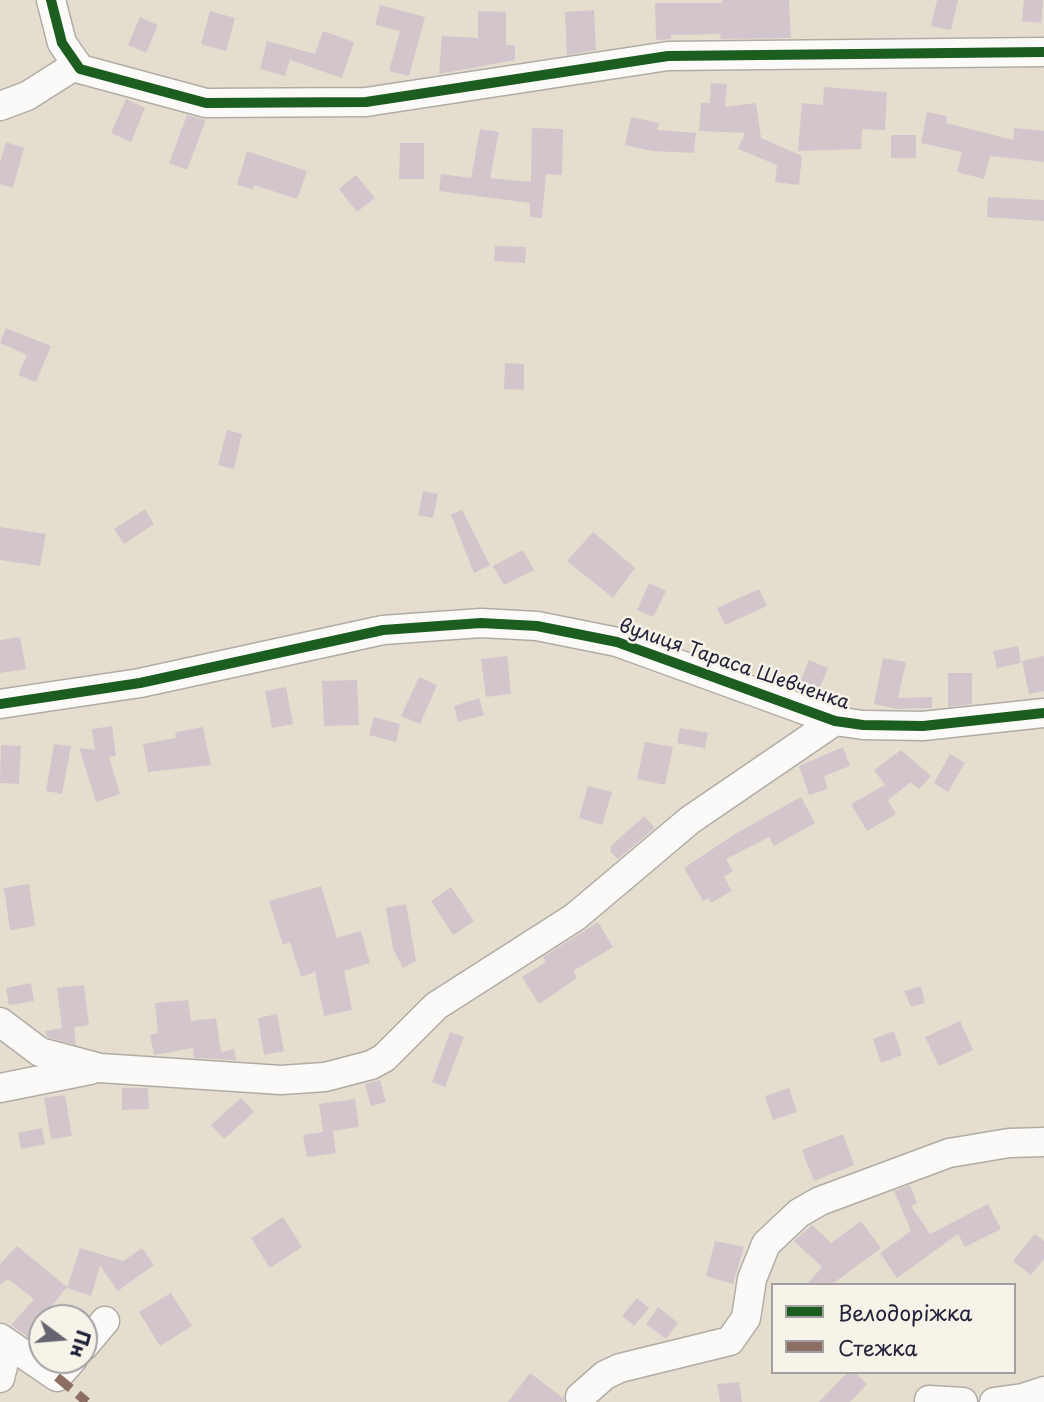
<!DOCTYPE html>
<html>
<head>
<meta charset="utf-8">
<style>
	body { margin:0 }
	#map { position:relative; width:1044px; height:1402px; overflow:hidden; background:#e5decf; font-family:"Playpen Sans",sans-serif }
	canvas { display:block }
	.legend { position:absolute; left:771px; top:1283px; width:245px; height:91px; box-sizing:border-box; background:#f7f3e8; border:2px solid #a29fa3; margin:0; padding:9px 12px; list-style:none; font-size:21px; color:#22223b }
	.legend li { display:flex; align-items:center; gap:14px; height:35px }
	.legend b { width:35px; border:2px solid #a29fa3 }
	.north { position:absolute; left:28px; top:1304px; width:70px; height:70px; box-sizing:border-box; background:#f7f3e8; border:2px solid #a29fa3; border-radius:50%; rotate:106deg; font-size:19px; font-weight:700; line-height:28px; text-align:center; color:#22223b }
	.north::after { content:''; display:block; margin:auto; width:24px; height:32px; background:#66646f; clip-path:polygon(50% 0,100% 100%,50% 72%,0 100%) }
</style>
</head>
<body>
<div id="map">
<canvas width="1044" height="1402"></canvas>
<ul class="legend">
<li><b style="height:9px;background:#1b5e20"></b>Велодоріжка</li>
<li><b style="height:9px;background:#8d6e63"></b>Стежка</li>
</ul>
<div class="north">Пн</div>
</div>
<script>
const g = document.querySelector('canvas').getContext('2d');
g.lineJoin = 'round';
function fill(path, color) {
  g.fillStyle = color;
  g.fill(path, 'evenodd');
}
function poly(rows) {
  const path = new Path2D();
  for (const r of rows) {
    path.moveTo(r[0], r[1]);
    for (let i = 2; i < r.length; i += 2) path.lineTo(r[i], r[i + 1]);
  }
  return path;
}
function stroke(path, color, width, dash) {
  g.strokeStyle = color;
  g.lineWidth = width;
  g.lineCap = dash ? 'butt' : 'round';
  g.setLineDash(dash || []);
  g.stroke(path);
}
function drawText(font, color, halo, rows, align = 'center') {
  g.font = font + ' "Playpen Sans",sans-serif';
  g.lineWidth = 5;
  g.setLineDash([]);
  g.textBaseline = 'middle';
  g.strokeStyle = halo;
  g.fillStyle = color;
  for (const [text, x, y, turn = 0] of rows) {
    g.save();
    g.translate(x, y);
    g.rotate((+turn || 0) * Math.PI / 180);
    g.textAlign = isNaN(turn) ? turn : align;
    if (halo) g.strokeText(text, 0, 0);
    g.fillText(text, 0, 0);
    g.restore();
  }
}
const building = poly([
	[722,0,789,0,791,38,720,39,721,34,671,35,671,39,656,40,655,3,722,3],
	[937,0,958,0,951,30,931,26],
	[1024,0,1043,0,1041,23,1022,21],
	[380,5,425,17,409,76,389,71,400,31,375,25],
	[594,10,596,50,567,55,565,12],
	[210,11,235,18,226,51,201,44],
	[478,11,506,12,506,45,515,45,515,60,439,74,442,36,478,38],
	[140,17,158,25,146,53,128,45],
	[323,31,354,42,342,78,290,60,285,76,260,69,267,41,315,54],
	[711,83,727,84,725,107,756,103,761,138,802,156,799,185,775,182,777,165,738,149,745,133,699,131,701,103,710,103],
	[824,87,887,92,885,130,862,129,861,149,798,151,802,103,823,105],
	[126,99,145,108,131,142,111,133],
	[927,112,947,116,946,123,1013,140,1014,128,1044,131,1044,162,990,156,984,179,957,172,962,152,921,143],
	[187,115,206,120,187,170,169,163],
	[631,117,659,123,657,130,696,133,694,153,652,151,625,145],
	[532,128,563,129,562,175,546,174,542,218,530,217,530,203,439,191,441,174,471,178,480,129,499,132,490,178,531,182],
	[891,135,916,135,916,158,891,158],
	[6,142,24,148,13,188,0,184,0,163],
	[400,143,424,143,424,179,399,179],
	[247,151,307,171,297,199,254,185,253,189,237,185],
	[356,175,375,198,357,212,339,189],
	[988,197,1044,200,1044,221,987,217],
	[495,246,526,247,525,263,494,261],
	[6,328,51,346,36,382,18,375,27,355,0,343],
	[505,363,524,364,524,390,504,389],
	[227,430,242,434,234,469,218,465],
	[423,491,438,494,433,518,418,515],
	[145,509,154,524,124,544,114,529],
	[462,510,490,565,474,573,451,515],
	[0,527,46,534,40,566,0,560],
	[593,532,635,568,613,598,567,561],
	[523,550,534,570,504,585,493,566],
	[649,583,666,591,653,617,637,610],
	[759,589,767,606,725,625,717,608],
	[20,637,26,669,0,673,0,640],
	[1018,646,1021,663,997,668,993,651],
	[507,656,511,694,486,697,481,659],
	[1044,656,1044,691,1029,694,1022,661],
	[883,658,906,662,898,698,932,697,932,708,898,709,874,704],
	[809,660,828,668,816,696,797,689],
	[948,673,972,673,972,704,948,707],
	[419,677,437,685,420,724,401,716],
	[357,680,359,725,324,726,322,681],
	[286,687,293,724,272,728,265,691],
	[479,698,484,715,458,722,454,706],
	[374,717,400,724,396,742,369,735],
	[112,726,116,756,109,757,120,794,96,802,79,748,95,750,92,729],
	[203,727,211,765,148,772,143,744,176,738,175,732],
	[680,728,708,733,705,748,677,743],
	[645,742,673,747,665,785,637,779],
	[54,744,71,746,62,794,46,791],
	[1,745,21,746,19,784,0,783],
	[843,747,850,766,824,776,828,789,809,795,799,766],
	[901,750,931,776,919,789,911,782,888,800,896,814,867,831,851,804,885,785,874,770],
	[950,754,965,763,948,792,934,783],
	[588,786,612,792,602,825,579,818],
	[801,797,815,823,774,846,769,837,726,859,733,871,724,877,732,891,711,903,709,898,703,901,684,868,735,834],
	[644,816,655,828,618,859,611,852,611,846],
	[29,884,35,926,10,930,4,888],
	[321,886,337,938,361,931,370,963,344,971,352,1010,324,1016,315,972,301,977,290,942,283,945,269,901],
	[451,887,474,921,453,935,431,901],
	[406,904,416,961,403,968,393,949,386,908],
	[598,922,613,947,573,971,577,978,539,1004,522,977,546,962,543,957],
	[31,983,34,1001,9,1005,6,988],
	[84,985,89,1025,74,1027,76,1045,47,1037,45,1031,62,1028,57,988],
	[921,986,925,1003,911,1007,904,991],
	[188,1000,191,1021,216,1018,221,1052,234,1049,236,1060,194,1058,193,1048,154,1055,150,1035,158,1033,155,1003],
	[277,1014,284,1051,264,1055,258,1018],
	[960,1021,973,1050,939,1066,925,1037],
	[894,1031,902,1055,881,1063,873,1039],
	[450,1032,464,1037,445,1087,432,1082],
	[380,1080,386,1102,371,1106,365,1084],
	[122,1088,148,1088,149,1109,122,1110],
	[789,1088,797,1112,773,1120,765,1096],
	[65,1095,72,1136,51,1139,44,1098],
	[241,1098,254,1112,224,1139,211,1125],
	[355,1099,359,1127,330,1131,333,1131,336,1153,307,1157,303,1135,323,1132,319,1104],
	[42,1128,45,1144,21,1149,18,1133],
	[843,1134,854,1165,814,1181,802,1150],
	[910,1185,917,1203,911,1206,930,1234,988,1204,1001,1229,965,1247,958,1234,897,1278,880,1253,911,1231,894,1191],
	[283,1217,302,1247,270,1268,251,1238],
	[861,1221,881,1248,831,1285,806,1285,822,1267,794,1241,812,1225,831,1243],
	[1035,1234,1044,1241,1044,1259,1031,1275,1013,1261],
	[715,1241,744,1247,733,1284,706,1276],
	[17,1246,67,1287,42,1318,42,1341,39,1345,11,1325,34,1299,8,1279,0,1285,0,1264],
	[80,1248,123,1261,142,1248,154,1265,118,1291,100,1266,91,1296,67,1288],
	[171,1293,192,1326,160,1346,139,1312],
	[637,1298,649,1308,634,1326,622,1316],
	[658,1307,678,1323,666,1339,646,1324],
	[848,1372,855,1372,867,1384,850,1402,819,1402],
	[530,1373,564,1399,564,1402,508,1402],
	[739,1382,742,1402,720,1402,717,1384]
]);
const minor = poly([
	[51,0,62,43,80,69,206,103,366,102,668,56,1044,52],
	[0,106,27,96,76,65],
	[0,704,140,683,383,630,481,623,537,626,617,642,835,721,863,725,923,726,1044,713],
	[0,1022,40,1052,100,1068,281,1080,325,1077,371,1065,384,1058,436,1006,575,917,690,820,835,721],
	[0,1088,90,1070],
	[0,1338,57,1377,72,1360],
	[84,1346,105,1321],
	[0,1355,3,1366,0,1378],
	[580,1397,605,1375,620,1368,730,1341,746,1318,752,1279,766,1244,799,1213,820,1201,949,1153,1009,1143,1044,1142],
	[929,1400,963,1402],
	[994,1402,1023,1398,1044,1391]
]);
const quiet = poly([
	[57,1377,87,1402]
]);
const cycleway = poly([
	[51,0,62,43,80,69,206,103,366,102,668,56,1044,52],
	[0,704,140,683,383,630,481,623,537,626,617,642,835,721,863,725,923,726,1044,713]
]);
const streetNames = [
	["вулиця Тараса Шевченка",734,665,19]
];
fill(building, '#d2c6cc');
stroke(minor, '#b0aca5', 31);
stroke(minor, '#fbfaf8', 28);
stroke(quiet, '#8d6e63', 9, [18, 9]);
stroke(cycleway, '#1b5e20', 10);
drawText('19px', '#22223b', '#f7f3e8', streetNames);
</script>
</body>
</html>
